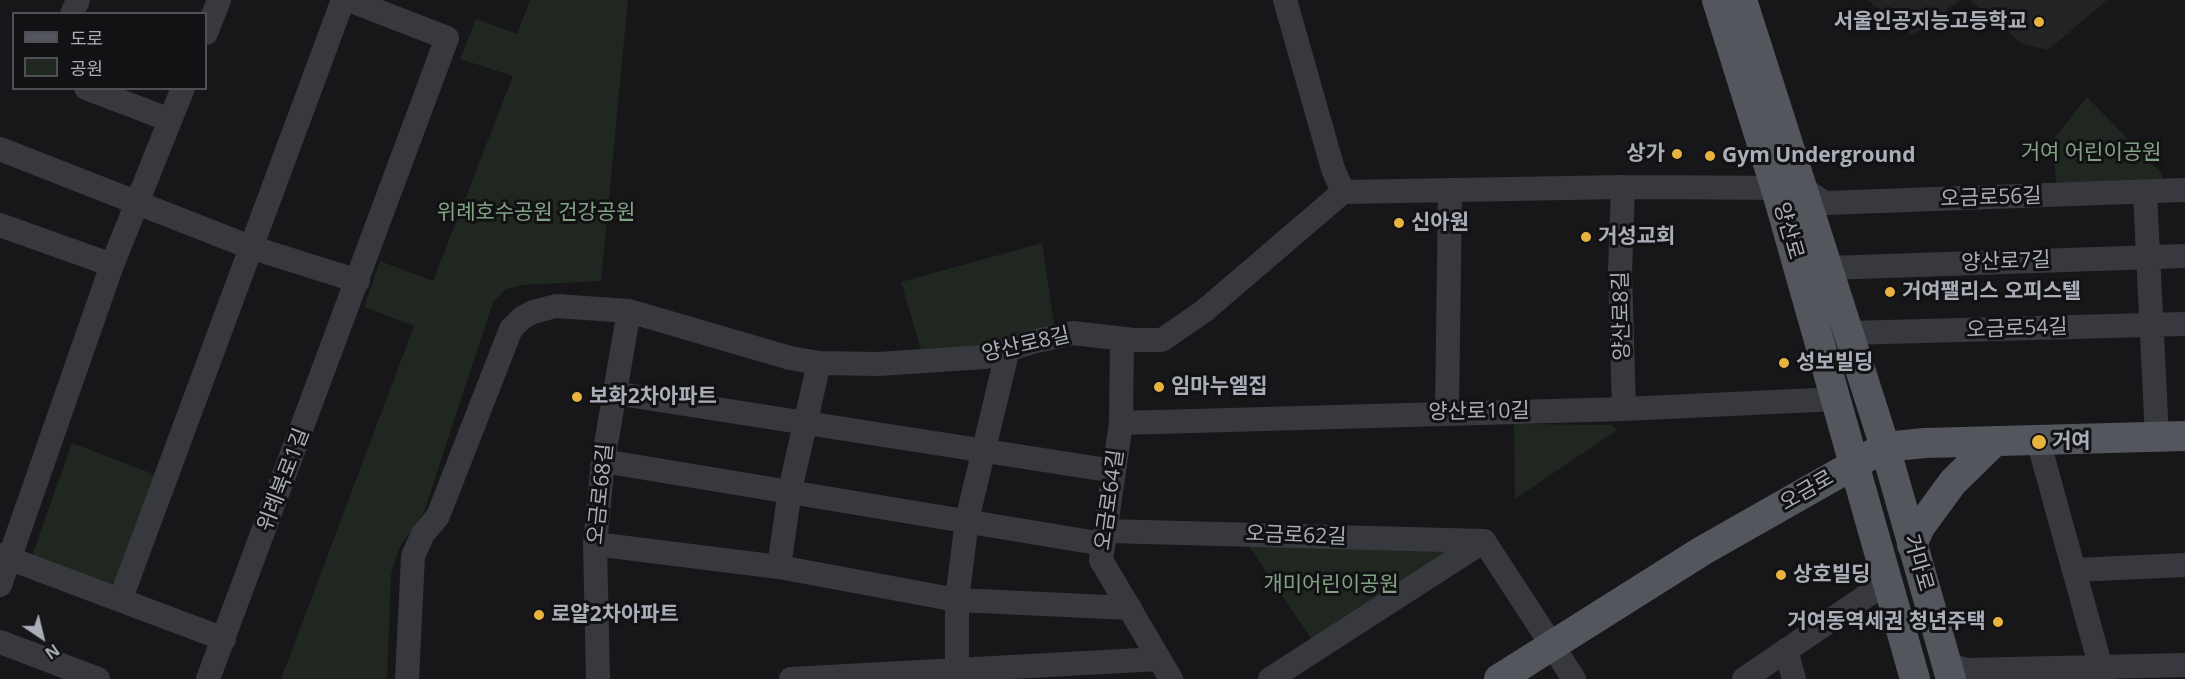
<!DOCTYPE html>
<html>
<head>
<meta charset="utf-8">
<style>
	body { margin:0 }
	#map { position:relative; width:2185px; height:679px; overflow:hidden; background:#171719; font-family:"Open Sans","Noto Sans KR",sans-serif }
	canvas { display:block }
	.legend { position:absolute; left:12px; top:12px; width:195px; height:78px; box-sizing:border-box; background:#121214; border:2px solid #4f5056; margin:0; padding:8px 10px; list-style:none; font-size:18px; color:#aaaeb8 }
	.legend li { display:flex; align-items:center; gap:12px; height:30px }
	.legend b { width:30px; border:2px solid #4f5056 }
	.north { position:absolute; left:12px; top:607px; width:60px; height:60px; -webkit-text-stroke:4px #121214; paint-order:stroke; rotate:145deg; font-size:16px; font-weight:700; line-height:24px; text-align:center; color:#aaaeb8 }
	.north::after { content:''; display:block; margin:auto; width:21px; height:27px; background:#aaaeb8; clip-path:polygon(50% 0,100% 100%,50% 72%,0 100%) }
</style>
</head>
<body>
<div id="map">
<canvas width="2185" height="679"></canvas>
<ul class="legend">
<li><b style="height:8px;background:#54565d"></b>도로</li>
<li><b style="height:16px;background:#1f2720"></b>공원</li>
</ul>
<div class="north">N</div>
</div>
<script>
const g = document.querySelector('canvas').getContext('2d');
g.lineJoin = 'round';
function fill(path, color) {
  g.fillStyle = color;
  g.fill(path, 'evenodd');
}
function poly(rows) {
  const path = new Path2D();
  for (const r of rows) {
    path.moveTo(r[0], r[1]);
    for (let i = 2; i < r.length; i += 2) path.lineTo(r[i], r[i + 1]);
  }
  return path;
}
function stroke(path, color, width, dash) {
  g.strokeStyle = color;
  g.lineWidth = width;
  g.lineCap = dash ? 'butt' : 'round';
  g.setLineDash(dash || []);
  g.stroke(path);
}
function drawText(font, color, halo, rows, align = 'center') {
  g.font = font + ' "Open Sans","Noto Sans KR",sans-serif';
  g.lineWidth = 6;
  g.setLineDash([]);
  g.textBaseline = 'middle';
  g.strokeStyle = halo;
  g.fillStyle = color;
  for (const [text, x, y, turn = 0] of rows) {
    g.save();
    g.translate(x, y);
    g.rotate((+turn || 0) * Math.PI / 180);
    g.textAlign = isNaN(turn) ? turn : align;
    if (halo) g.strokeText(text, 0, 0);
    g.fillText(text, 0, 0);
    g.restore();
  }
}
const built = poly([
	[1867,0,1960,0,1912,36],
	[1970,0,2107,0,2048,50,2023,44]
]);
const green = poly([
	[530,0,628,0,601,281,522,285,507,289,493,302,424,512,399,548,391,575,387,679,281,679,414,326,364,307,380,261,433,281,513,76,460,59,476,19,517,34],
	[2087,97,2163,175,2162,187,2057,190,2052,141],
	[1042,243,1056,337,924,360,901,282],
	[1514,424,1612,425,1617,430,1515,499],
	[72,443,156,475,118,579,106,588,40,563,33,553],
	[1241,534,1484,541,1318,649]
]);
const minor = poly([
	[1285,0,1333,169,1343,192],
	[72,14,78,0],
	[206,33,219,0],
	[86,88,170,120],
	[0,149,250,247,358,281],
	[1623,187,1620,272,1624,409],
	[2145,193,2157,437],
	[0,225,112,265],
	[1827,268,2185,256],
	[1848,333,2185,324],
	[1122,339,1121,423,1101,560,1171,679],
	[614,393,1114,471],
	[1447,412,1450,190],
	[1121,423,1624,409,1837,399],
	[2038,440,2104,679],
	[603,461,1103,544],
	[1107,531,1484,541],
	[1484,541,1574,679],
	[595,544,779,567,957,600,1130,608],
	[0,555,224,639],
	[779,567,790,490,819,363],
	[2075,570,2185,565],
	[0,585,112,265,183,88],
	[121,598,343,0],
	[0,642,98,679],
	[1786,650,1794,679],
	[1947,665,1967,670,2185,665],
	[208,679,447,38,349,0],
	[407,679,413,556,423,534,438,516,511,329,522,318,533,312,556,306,629,311,790,358,819,363,878,364,985,357,1032,342,1073,333,1133,340,1162,340,1204,311,1343,192,1623,187,1802,188,1825,203,2185,190],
	[598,679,595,544,603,461,629,311],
	[791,679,1159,659],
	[957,679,957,600,967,520,1008,349],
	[1270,679,1484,541],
	[1744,679,1887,582]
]);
const major = poly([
	[1717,0,1776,189,1915,679],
	[1742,0,1885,447,1951,679],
	[1912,545,1920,527,1953,482,1995,441],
	[1499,679,1702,551,1885,447,1925,443,2185,436]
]);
const markers = [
	[2039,22,6,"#e8b33f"],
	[1677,154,6,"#e8b33f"],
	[1710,156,6,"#e8b33f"],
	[1399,223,6,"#e8b33f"],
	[1586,237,6,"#e8b33f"],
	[1890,292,6,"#e8b33f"],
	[1784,363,6,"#e8b33f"],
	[1159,387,6,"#e8b33f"],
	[577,397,6,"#e8b33f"],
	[2039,442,8,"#e8b33f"],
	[1781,575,6,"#e8b33f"],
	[539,615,6,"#e8b33f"],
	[1998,622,6,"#e8b33f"]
];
const poiNames = [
	["서울인공지능고등학교",2027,22,"right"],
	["상가",1665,154,"right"],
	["Gym Underground",1722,156],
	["신아원",1411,223],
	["거성교회",1598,237],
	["거여팰리스 오피스텔",1902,292],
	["성보빌딩",1796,363],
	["임마누엘집",1171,387],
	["보화2차아파트",589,397],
	["거여",2052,442],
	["상호빌딩",1793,575],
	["로얄2차아파트",551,615],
	["거여동역세권 청년주택",1986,622,"right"]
];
const parkNames = [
	["거여 어린이공원",2091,153],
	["위례호수공원 건강공원",536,213],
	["개미어린이공원",1331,585]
];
const streetNames = [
	["오금로56길",1991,198,-2],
	["양산로",1788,231,74],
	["양산로7길",2006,262,-2],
	["양산로8길",1622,316,-91],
	["오금로54길",2017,329,-2],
	["양산로8길",1026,345,-13],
	["양산로10길",1479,412,-1],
	["위례북로1길",284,480,-69],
	["오금로",1807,491,-30],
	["오금로68길",601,494,-84],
	["오금로64길",1110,500,-82],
	["오금로62길",1296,536,2],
	["거마로",1918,563,74]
];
fill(built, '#232326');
fill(green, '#1f2720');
stroke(minor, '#38393e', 24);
stroke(major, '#54565d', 30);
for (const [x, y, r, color] of markers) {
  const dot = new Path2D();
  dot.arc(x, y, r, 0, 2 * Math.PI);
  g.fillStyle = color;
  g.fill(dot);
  stroke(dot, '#121214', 2);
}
drawText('bold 21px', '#aaaeb8', '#121214', poiNames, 'left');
drawText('21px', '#82a284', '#121214', parkNames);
drawText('21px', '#aaaeb8', '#121214', streetNames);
</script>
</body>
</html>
